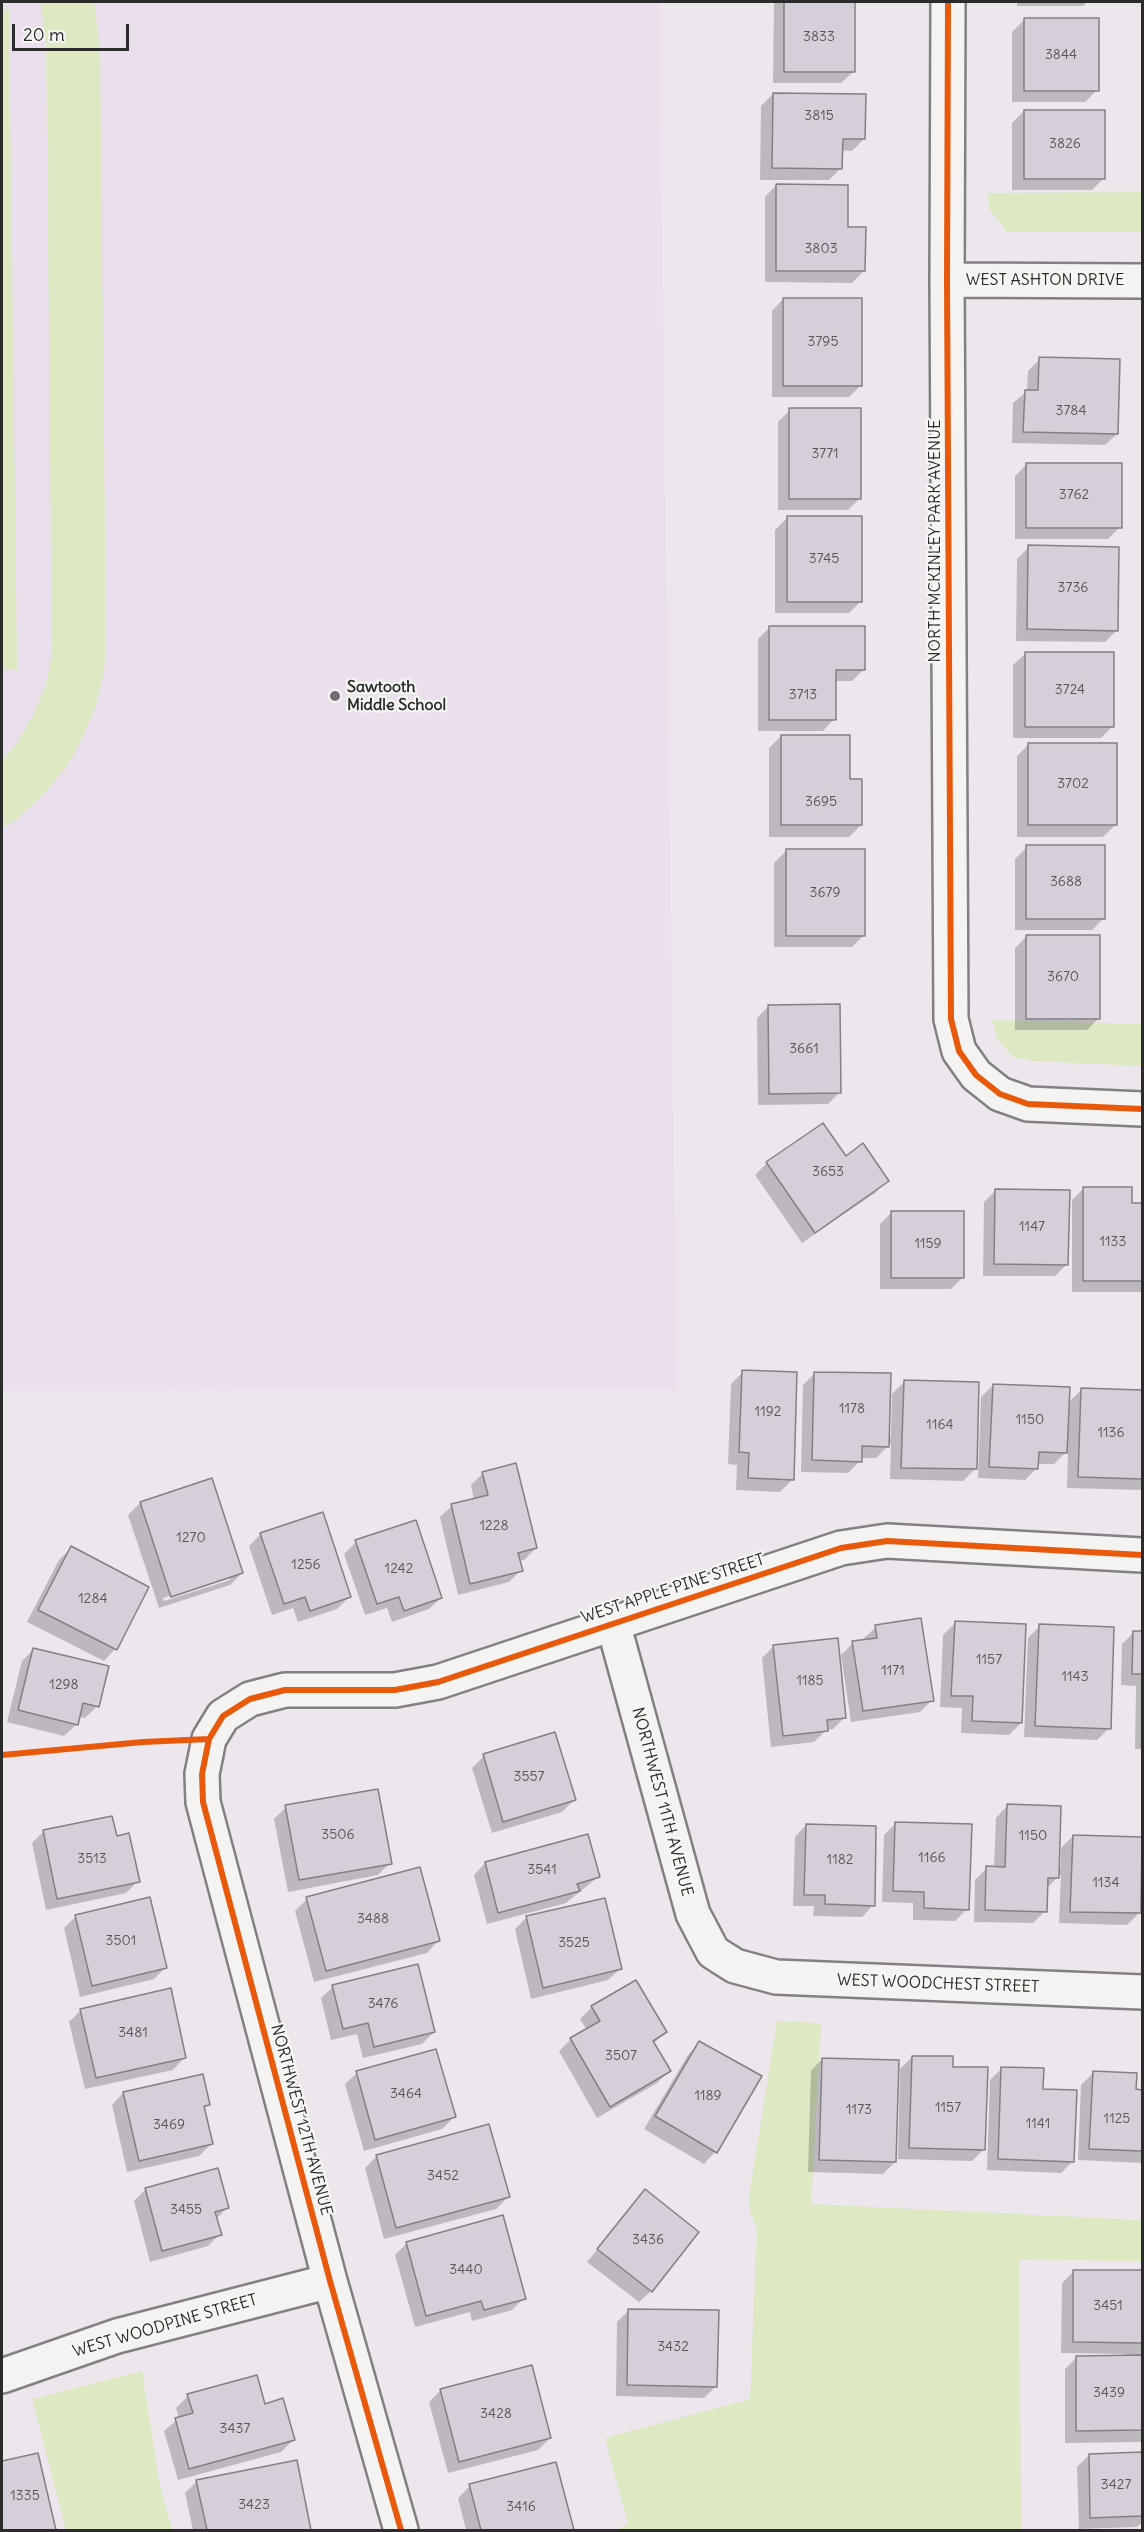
<!DOCTYPE html>
<html>
<head>
<meta charset="utf-8">
<style>
	body { margin:0 }
	#map { position:relative; width:1144px; height:2532px; overflow:hidden; background:#ede7ed; font-family:Delius,sans-serif }
	canvas { display:block }
	.frame { position:absolute; inset:0; border:3px solid #2b2b2b; pointer-events:none }
	.scale { position:absolute; left:12px; top:24px; width:117px; height:27px; box-sizing:border-box; border:3px solid #2b2b2b; border-top:0; padding-left:8px; font-size:18px; line-height:21px; white-space:nowrap; color:#2b2b2b; -webkit-text-stroke:4px #f6f6f2; paint-order:stroke }
</style>
</head>
<body>
<div id="map">
<canvas width="1144" height="2532"></canvas>
<div class="frame"></div>
<div class="scale">20 m</div>
</div>
<script>
const g = document.querySelector('canvas').getContext('2d');
g.lineJoin = 'round';
function fill(path, color) {
  g.fillStyle = color;
  g.fill(path, 'evenodd');
}
function poly(rows) {
  const path = new Path2D();
  for (const r of rows) {
    path.moveTo(r[0], r[1]);
    for (let i = 2; i < r.length; i += 2) path.lineTo(r[i], r[i + 1]);
  }
  return path;
}
function stroke(path, color, width, dash) {
  g.strokeStyle = color;
  g.lineWidth = width;
  g.lineCap = dash ? 'butt' : 'round';
  g.setLineDash(dash || []);
  g.stroke(path);
}
function drawText(font, color, halo, rows, align = 'center') {
  g.font = font + ' Delius,sans-serif';
  g.lineWidth = 4.5;
  g.setLineDash([]);
  g.textBaseline = 'middle';
  g.strokeStyle = halo;
  g.fillStyle = color;
  for (const [text, x, y, turn = 0] of rows) {
    g.save();
    g.translate(x, y);
    g.rotate((+turn || 0) * Math.PI / 180);
    g.textAlign = isNaN(turn) ? turn : align;
    if (halo) g.strokeText(text, 0, 0);
    g.fillText(text, 0, 0);
    g.restore();
  }
}
const built = poly([
	[2,2,659,2,677,1390,2,1391]
]);
const green = poly([
	[40,2,94,2,100,47,106,637,104,671,96,705,82,739,66,767,45,793,17,819,2,829,2,760,16,744,33,715,46,684,52,653,46,38],
	[9,9,17,669,2,669,2,10],
	[1142,192,1142,232,1007,232,989,209,988,193],
	[992,1020,1142,1024,1142,1066,1033,1061,1013,1057,997,1039],
	[777,2021,821,2023,811,2204,1142,2220,1142,2261,1019,2260,1021,2530,617,2530,628,2524,605,2438,750,2399,757,2228,750,2212,749,2196],
	[142,2371,160,2486,172,2530,66,2530,32,2399]
]);
const shadow = poly([
	[774,2,853,2,853,72,841,83,773,83],
	[1017,2,1087,2,1083,6,1017,6],
	[1024,20,1097,90,1085,102,1012,102,1012,32],
	[773,94,864,139,852,151,841,150,841,168,829,180,760,180,761,106],
	[1024,111,1104,178,1092,190,1012,190,1012,123],
	[776,185,846,228,864,271,852,283,765,282,765,197],
	[783,299,861,385,849,397,772,397,772,311],
	[1040,359,1117,434,1105,445,1012,443,1013,403,1027,391,1028,371],
	[790,410,860,498,848,510,778,510,778,422],
	[1027,464,1120,527,1108,539,1015,539,1015,476],
	[787,518,861,601,849,613,775,613,775,530],
	[1029,547,1117,630,1105,642,1016,641,1017,559],
	[770,627,864,669,852,681,834,681,834,719,823,731,758,731,758,639],
	[1025,654,1113,726,1101,738,1013,738,1013,665],
	[781,736,848,780,861,825,849,837,769,837,769,748],
	[1029,744,1115,825,1103,837,1017,837,1017,756],
	[1027,847,1104,918,1092,930,1015,930,1015,859],
	[786,851,864,935,852,947,774,947,774,863],
	[1027,936,1099,1018,1087,1030,1015,1030,1015,948],
	[768,1007,840,1092,828,1104,758,1105,757,1018],
	[846,1158,887,1181,875,1193,802,1243,755,1175,767,1163],
	[1084,1188,1130,1204,1142,1204,1142,1292,1072,1292,1072,1200],
	[996,1190,1067,1264,1055,1276,983,1276,984,1202],
	[892,1212,963,1277,951,1289,880,1289,880,1224],
	[743,1372,792,1480,780,1492,736,1490,737,1465,728,1464,731,1384],
	[815,1373,888,1437,891,1437,892,1394,904,1382,975,1469,963,1481,890,1479,891,1443,876,1458,860,1458,860,1461,848,1473,801,1472,803,1385],
	[993,1385,1068,1403,1082,1389,1142,1391,1142,1490,1067,1488,1068,1450,1054,1464,1037,1464,1037,1468,1025,1480,978,1478,981,1397],
	[483,1473,536,1548,524,1560,519,1561,521,1570,509,1582,458,1595,440,1517,452,1506,474,1500,471,1485],
	[140,1503,242,1573,230,1585,159,1608,128,1515],
	[230,1576,230,1580,164,1601,163,1598],
	[261,1534,349,1597,337,1609,298,1622,293,1608,272,1615,249,1546],
	[356,1542,441,1598,429,1609,392,1622,387,1608,365,1615,344,1554],
	[71,1548,147,1588,115,1649,104,1661,27,1622,59,1560],
	[955,1623,1021,1723,1009,1735,961,1733,962,1708,940,1707,943,1635],
	[1040,1626,1109,1728,1097,1740,1024,1737,1028,1638],
	[876,1627,932,1700,920,1712,851,1722,841,1655,853,1643,864,1641,864,1638],
	[1134,1632,1142,1633,1142,1749,1135,1749,1136,1686,1121,1685,1122,1644],
	[774,1646,845,1717,833,1729,826,1730,814,1742,771,1747,762,1658],
	[34,1649,97,1706,85,1718,78,1717,76,1725,64,1736,7,1722,22,1661],
	[484,1756,574,1800,562,1812,492,1833,472,1768],
	[1007,1806,1058,1867,1061,1867,1061,1848,1073,1836,1139,1913,1127,1925,1059,1923,1061,1874,1046,1889,1045,1911,1033,1923,974,1922,975,1880,987,1868,994,1868,996,1818],
	[286,1807,390,1863,378,1875,288,1892,274,1819],
	[896,1823,967,1909,955,1921,913,1920,913,1903,882,1902,884,1835],
	[806,1825,873,1905,862,1917,813,1916,814,1906,793,1906,795,1837],
	[44,1831,138,1881,126,1893,46,1910,32,1843],
	[485,1863,598,1877,566,1903,487,1924,474,1875],
	[307,1899,438,1941,427,1953,314,1982,295,1911],
	[76,1916,166,1967,154,1979,80,1997,64,1928],
	[527,1917,620,1969,608,1980,531,1999,515,1929],
	[333,1987,434,2032,422,2044,363,2058,357,2034,331,2040,321,1998],
	[592,2007,665,2032,653,2044,669,2071,657,2083,597,2118,559,2051,571,2039,587,2030,580,2019],
	[81,2010,184,2058,173,2070,85,2089,69,2022],
	[700,2043,715,2152,704,2164,644,2129,688,2055],
	[912,2057,951,2068,984,2149,972,2161,898,2159,900,2069],
	[822,2059,895,2162,883,2174,808,2172,811,2071],
	[1002,2068,1073,2161,1061,2173,987,2170,990,2080],
	[357,2073,454,2117,442,2129,364,2151,345,2084],
	[1093,2073,1134,2091,1142,2091,1142,2163,1078,2160,1081,2085],
	[123,2093,209,2104,204,2110,211,2144,199,2156,127,2172,112,2105],
	[377,2156,508,2197,496,2209,384,2239,365,2168],
	[146,2189,228,2207,216,2219,220,2234,208,2246,150,2262,134,2201],
	[645,2191,651,2291,639,2302,587,2262],
	[407,2243,524,2298,512,2310,472,2321,470,2312,415,2327,395,2255],
	[1074,2271,1142,2272,1142,2442,1065,2443,1065,2369,1077,2357,1126,2357,1126,2354,1061,2353,1062,2283],
	[629,2310,716,2386,704,2398,616,2396,617,2322],
	[441,2390,550,2438,538,2450,448,2473,429,2402],
	[188,2396,264,2405,293,2440,281,2452,178,2480,164,2431,179,2418,176,2408],
	[1142,2454,1142,2522,1137,2527,1079,2529,1077,2467,1089,2455],
	[37,2455,54,2530,2,2530,2,2463],
	[296,2462,310,2530,193,2530,185,2493,197,2481],
	[555,2464,573,2530,466,2530,458,2498,470,2486]
]);
const building = poly([
	[784,2,855,2,855,72,784,72,784,2],
	[1024,18,1099,18,1099,91,1024,91,1024,18],
	[773,93,866,94,865,139,843,139,842,169,772,168,773,93],
	[1024,110,1105,110,1105,179,1024,179,1024,110],
	[776,184,848,185,848,227,866,227,865,271,776,271,776,184],
	[783,298,862,298,862,386,783,386,783,298],
	[1039,357,1120,359,1118,434,1023,432,1025,390,1038,390,1039,357],
	[789,408,861,408,861,499,789,499,789,408],
	[1026,463,1122,463,1122,528,1026,528,1026,463],
	[787,516,862,516,862,602,787,602,787,516],
	[1028,545,1119,547,1118,631,1027,629,1028,545],
	[769,626,865,626,865,670,836,670,836,720,769,720,769,626],
	[1025,652,1114,652,1114,727,1025,727,1025,652],
	[781,735,850,735,850,779,862,779,862,825,781,825,781,735],
	[1028,743,1117,743,1117,825,1028,825,1028,743],
	[1026,845,1105,845,1105,919,1026,919,1026,845],
	[786,849,865,849,865,936,786,936,786,849],
	[1026,935,1100,935,1100,1019,1026,1019,1026,935],
	[840,1004,841,1093,769,1094,768,1005,840,1004],
	[823,1123,846,1156,863,1143,889,1181,815,1233,766,1162,823,1123],
	[1083,1187,1132,1187,1132,1203,1142,1203,1142,1281,1083,1281,1083,1187],
	[995,1189,1070,1190,1068,1265,994,1264,995,1189],
	[891,1211,964,1211,964,1278,891,1278,891,1211],
	[742,1370,797,1372,794,1480,748,1478,749,1453,739,1452,742,1370],
	[814,1372,891,1373,889,1447,862,1446,862,1462,812,1460,814,1372],
	[904,1380,979,1382,977,1469,901,1468,904,1380],
	[993,1384,1070,1387,1067,1453,1039,1452,1038,1469,989,1467,993,1384],
	[1081,1388,1142,1390,1142,1479,1078,1477,1081,1388],
	[516,1463,537,1548,518,1553,523,1571,470,1584,451,1504,488,1495,482,1472,516,1463],
	[212,1478,243,1573,171,1597,140,1502,212,1478],
	[323,1512,351,1597,310,1611,305,1597,284,1604,260,1533,323,1512],
	[416,1520,442,1598,404,1611,399,1597,377,1604,355,1540,416,1520],
	[71,1546,149,1587,117,1650,38,1610,71,1546],
	[921,1618,934,1701,863,1711,852,1641,877,1638,875,1625,921,1618],
	[955,1621,1026,1624,1022,1723,972,1721,973,1696,951,1696,955,1621],
	[1039,1624,1114,1627,1111,1729,1035,1726,1039,1624],
	[1133,1631,1142,1631,1142,1674,1132,1674,1133,1631],
	[838,1638,846,1718,827,1720,828,1731,783,1736,773,1645,838,1638],
	[33,1648,109,1666,99,1707,83,1703,78,1725,18,1710,33,1648],
	[555,1732,576,1800,503,1822,483,1754,555,1732],
	[378,1789,392,1864,299,1880,285,1805,378,1789],
	[1007,1804,1061,1806,1059,1878,1048,1878,1047,1912,985,1910,986,1866,1005,1867,1007,1804],
	[112,1816,117,1836,129,1833,140,1882,57,1899,43,1830,112,1816],
	[895,1822,972,1824,969,1910,924,1908,924,1892,893,1891,895,1822],
	[806,1824,876,1826,875,1906,825,1904,825,1895,804,1895,806,1824],
	[588,1834,600,1877,577,1884,580,1891,498,1913,485,1862,588,1834],
	[1073,1835,1142,1837,1141,1913,1070,1912,1073,1835],
	[420,1867,440,1941,326,1971,306,1897,420,1867],
	[150,1897,167,1968,92,1986,75,1915,150,1897],
	[605,1898,622,1969,543,1988,526,1916,605,1898],
	[418,1964,435,2032,374,2047,368,2023,343,2029,332,1985,418,1964],
	[636,1980,667,2032,653,2041,671,2071,610,2107,570,2038,600,2021,591,2006,636,1980],
	[171,1988,186,2058,96,2078,80,2009,171,1988],
	[699,2041,762,2076,717,2153,655,2116,699,2041],
	[436,2049,456,2117,375,2140,356,2071,436,2049],
	[912,2056,953,2056,953,2067,988,2067,985,2150,909,2148,912,2056],
	[822,2058,899,2060,896,2162,819,2160,822,2058],
	[1001,2067,1044,2068,1043,2089,1077,2090,1074,2162,998,2159,1001,2067],
	[1093,2071,1137,2073,1136,2089,1142,2090,1142,2151,1089,2149,1093,2071],
	[203,2074,210,2105,204,2106,213,2144,139,2161,123,2092,203,2074],
	[489,2124,510,2197,396,2228,376,2155,489,2124],
	[218,2168,229,2208,215,2212,222,2235,162,2251,145,2188,218,2168],
	[645,2189,699,2232,652,2292,597,2249,645,2189],
	[503,2215,526,2299,484,2310,481,2301,426,2316,406,2242,503,2215],
	[1073,2270,1142,2270,1142,2343,1073,2342,1073,2270],
	[628,2309,719,2310,717,2387,627,2385,628,2309],
	[1142,2355,1142,2430,1076,2431,1076,2356,1142,2355],
	[532,2365,551,2438,459,2462,440,2389,532,2365],
	[257,2375,265,2404,283,2398,295,2440,189,2469,175,2418,193,2413,187,2394,257,2375],
	[1142,2452,1142,2516,1090,2518,1089,2454,1142,2452],
	[38,2453,56,2530,2,2530,2,2461,38,2453],
	[297,2460,311,2530,207,2530,196,2480,297,2460],
	[556,2462,574,2530,481,2530,469,2484,556,2462]
]);
const minor = poly([
	[948,2,947,280,951,1019,959,1051,976,1075,1000,1094,1028,1104,1142,1109],
	[947,280,1142,281],
	[613,1623,693,1914,713,1952,735,1966,776,1977,1142,1992],
	[2,2376,117,2336,330,2281],
	[401,2530,330,2281,203,1802,202,1774,209,1739,223,1716,250,1699,285,1690,395,1690,438,1682,841,1548,887,1541,1142,1555]
]);
const cycleway = poly([
	[948,2,947,280,951,1019,959,1051,976,1075,1000,1094,1028,1104,1142,1109],
	[2,1755,143,1742,209,1739],
	[401,2530,330,2281,203,1802,202,1774,209,1739,223,1716,250,1699,285,1690,395,1690,438,1682,841,1548,887,1541,1142,1555]
]);
const markers = [
	[335,696,6,"#6f6d6f"]
];
const numberNames = [
	["3833",819,37],
	["3844",1061,55],
	["3815",819,116],
	["3826",1065,144],
	["3803",821,249],
	["3795",823,342],
	["3784",1071,411],
	["3771",825,454],
	["3762",1074,495],
	["3745",824,559],
	["3736",1073,588],
	["3724",1070,690],
	["3713",803,695],
	["3702",1073,784],
	["3695",821,802],
	["3688",1066,882],
	["3679",825,893],
	["3670",1063,977],
	["3661",804,1049],
	["3653",828,1172],
	["1147",1032,1227],
	["1133",1113,1242],
	["1159",928,1244],
	["1178",852,1409],
	["1192",768,1412],
	["1150",1030,1420],
	["1164",940,1425],
	["1136",1111,1433],
	["1228",494,1526],
	["1270",191,1538],
	["1256",306,1565],
	["1242",399,1569],
	["1284",93,1599],
	["1157",989,1660],
	["1171",893,1671],
	["1143",1075,1677],
	["1185",810,1681],
	["1298",64,1685],
	["3557",529,1777],
	["3506",338,1835],
	["1150",1033,1836],
	["1166",932,1858],
	["3513",92,1859],
	["1182",840,1860],
	["3541",542,1870],
	["1134",1106,1883],
	["3488",373,1919],
	["3501",121,1941],
	["3525",574,1943],
	["3476",383,2004],
	["3481",133,2033],
	["3507",621,2056],
	["3464",406,2094],
	["1189",708,2096],
	["1157",948,2108],
	["1173",859,2110],
	["1125",1117,2119],
	["1141",1038,2124],
	["3469",169,2125],
	["3452",443,2176],
	["3455",186,2210],
	["3436",648,2240],
	["3440",466,2270],
	["3451",1108,2306],
	["3432",673,2347],
	["3439",1109,2393],
	["3428",496,2414],
	["3437",235,2429],
	["3427",1116,2485],
	["1335",25,2496],
	["3423",254,2505],
	["3416",521,2507]
];
const streetNames = [
	["WEST ASHTON DRIVE",1045,280],
	["NORTH MCKINLEY PARK AVENUE",935,541,-90],
	["WEST APPLE PINE STREET",673,1589,-18],
	["NORTHWEST 11TH AVENUE",662,1802,75],
	["WEST WOODCHEST STREET",938,1984,2],
	["NORTHWEST 12TH AVENUE",301,2120,75],
	["WEST WOODPINE STREET",165,2326,-16]
];
const poiNames = [
	["Sawtooth",347,687],
	["Middle School",347,705]
];
fill(built, '#ebdfed');
fill(green, '#dce9c3');
fill(shadow, '#0003');
fill(building, '#d6ced8');
stroke(building, '#828082', 1.5);
stroke(minor, '#828082', 38);
stroke(minor, '#f4f3f2', 33);
stroke(cycleway, '#e8590c', 6);
for (const [x, y, r, color] of markers) {
  const dot = new Path2D();
  dot.arc(x, y, r, 0, 2 * Math.PI);
  g.fillStyle = color;
  g.fill(dot);
  stroke(dot, '#f6f6f2', 2);
}
drawText('14px', '#585659', null, numberNames);
drawText('16px', '#2b2b2b', '#f6f6f2', streetNames);
drawText('bold 16px', '#2b2b2b', '#f6f6f2', poiNames, 'left');
</script>
</body>
</html>
